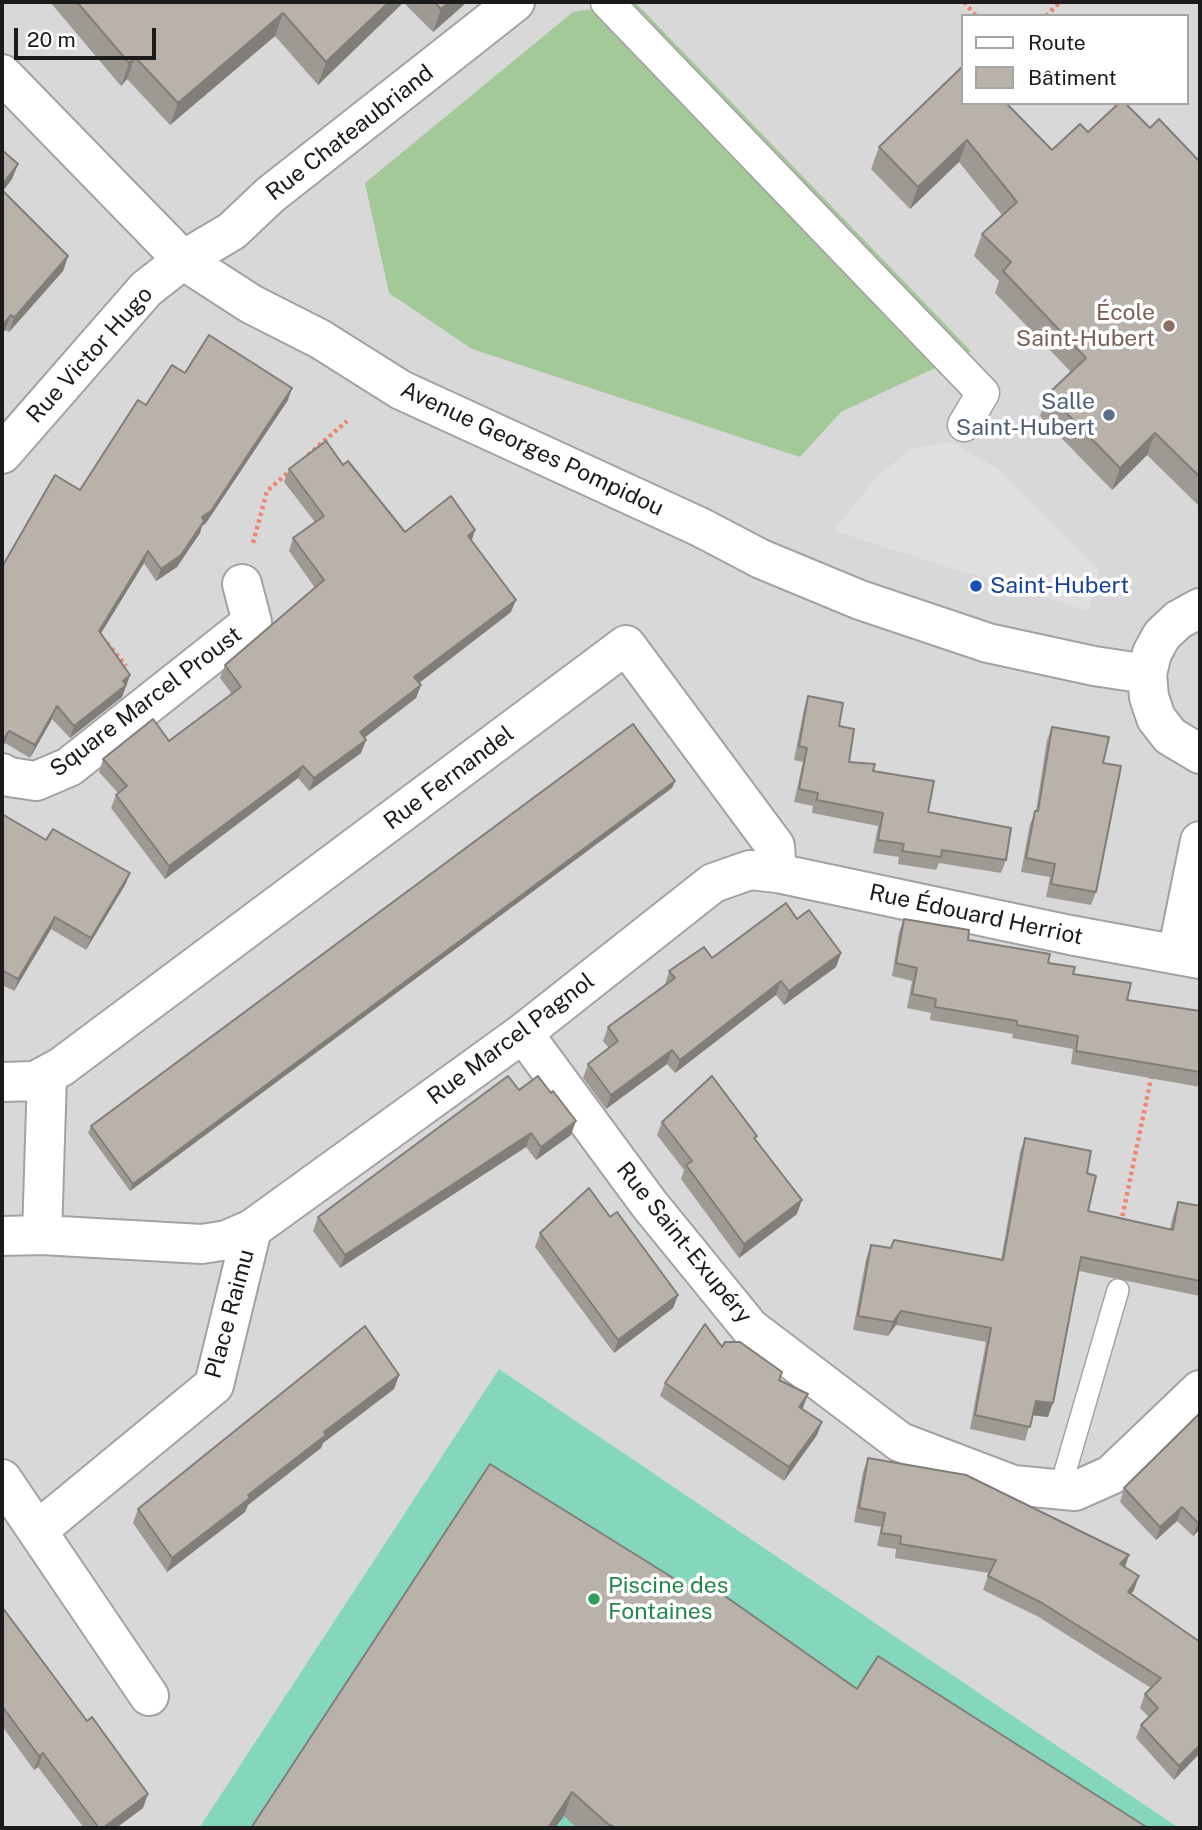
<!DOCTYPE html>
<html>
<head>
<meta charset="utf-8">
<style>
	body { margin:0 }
	#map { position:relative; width:1202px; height:1830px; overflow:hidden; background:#ece9e1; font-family:"Public Sans",sans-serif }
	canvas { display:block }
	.frame { position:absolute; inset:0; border:4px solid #1b1b1b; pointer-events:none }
	.legend { position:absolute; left:961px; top:14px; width:228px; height:91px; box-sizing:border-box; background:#fff; border:2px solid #a4a4a4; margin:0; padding:9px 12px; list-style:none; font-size:21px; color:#1b1b1b }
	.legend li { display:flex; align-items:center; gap:14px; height:35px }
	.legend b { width:35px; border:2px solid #a4a4a4 }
	.scale { position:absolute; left:14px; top:28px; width:142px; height:32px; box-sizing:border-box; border:4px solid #1b1b1b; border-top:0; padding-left:9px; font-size:21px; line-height:24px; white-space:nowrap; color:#1b1b1b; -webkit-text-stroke:5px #fff; paint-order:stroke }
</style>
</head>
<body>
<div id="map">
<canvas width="1202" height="1830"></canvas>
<div class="frame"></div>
<ul class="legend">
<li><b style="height:9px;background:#fff"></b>Route</li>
<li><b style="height:19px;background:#b8b2ab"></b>Bâtiment</li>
</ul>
<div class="scale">20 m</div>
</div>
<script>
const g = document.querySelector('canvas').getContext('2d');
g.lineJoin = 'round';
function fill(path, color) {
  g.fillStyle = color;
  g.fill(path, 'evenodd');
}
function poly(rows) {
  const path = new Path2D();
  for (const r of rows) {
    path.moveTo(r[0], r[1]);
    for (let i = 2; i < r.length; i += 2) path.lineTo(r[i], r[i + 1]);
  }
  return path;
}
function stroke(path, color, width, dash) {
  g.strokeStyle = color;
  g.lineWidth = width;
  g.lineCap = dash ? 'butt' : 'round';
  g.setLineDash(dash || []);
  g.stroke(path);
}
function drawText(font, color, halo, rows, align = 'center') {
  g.font = font + ' "Public Sans",sans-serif';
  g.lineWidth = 7;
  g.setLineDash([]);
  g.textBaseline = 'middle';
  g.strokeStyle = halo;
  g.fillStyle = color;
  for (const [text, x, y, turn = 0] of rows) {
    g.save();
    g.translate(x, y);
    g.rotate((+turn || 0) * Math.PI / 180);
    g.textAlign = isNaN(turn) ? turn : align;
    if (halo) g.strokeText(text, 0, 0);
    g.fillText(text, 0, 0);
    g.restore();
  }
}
const residential = poly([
	[2,2,1200,2,1200,1826,1197,1828,1179,1828,499,1369,199,1828,2,1828],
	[962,16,1186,16,1186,103,962,103]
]);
const forest = poly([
	[635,2,971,351,841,412,800,457,472,349,389,293,365,183,573,12]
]);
const pitch = poly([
	[499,1369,1179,1828,199,1828]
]);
const parking = poly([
	[951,442,998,469,1100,572,1089,611,833,531,878,476,910,449]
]);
const path = poly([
	[964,2,976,16],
	[1046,16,1060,2],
	[308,455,347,421],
	[253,543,267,491,291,470],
	[107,643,126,666],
	[1121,1223,1152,1074]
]);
const service = poly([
	[1060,1489,1118,1290]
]);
const pedestrian = poly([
	[607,2,983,393,964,425]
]);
const minor = poly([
	[2,74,183,260,251,304,320,339,401,390,700,527,761,559,860,600,988,643,1094,666,1147,674],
	[2,454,146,289,183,260,232,231,270,195,515,2],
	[1200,608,1178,620,1162,635,1152,653,1147,674,1149,697,1156,718,1170,736,1200,754],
	[2,773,9,777,36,781,69,767,252,622,242,584],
	[1177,954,1200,841],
	[523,1033,649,1204,750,1328,900,1442,1013,1485,1075,1491,1111,1475,1200,1390],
	[2,1082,35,1081,61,1067,626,645,775,846,777,873],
	[42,1235,47,1075],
	[2,1236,42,1235,202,1244,227,1240,252,1229,523,1033,713,883,750,870,777,873,1070,935,1200,959],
	[2,1479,149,1696],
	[38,1530,214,1385,252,1229]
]);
const wall = poly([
	[50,2,467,2,433,32,403,2,318,85,275,36,170,125,127,79,121,86],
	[962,67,1052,150,1088,132,1150,128,1200,162,1200,507,1147,455,1112,490,1040,416,1048,394,1071,372,995,293,999,281,974,256,982,234,1002,215,959,162,910,209,871,169,879,147],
	[2,150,18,164,12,179,3,191,68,256,63,271,9,332,5,330,2,334],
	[185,373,288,400,206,523,202,526,200,533,177,567,156,581,144,563,101,633,130,675,122,697,70,738,52,719,30,758,5,743,80,490,146,405],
	[343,465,405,532,475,530,471,541,511,612,419,683,421,685,416,698,364,738,366,740,361,753,309,791,298,778,165,879,111,808,116,795,118,793,99,772,103,759,169,741,232,694,220,678,225,665,315,588,289,551,293,538,315,522,284,482,289,469],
	[808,696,839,726,849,762,873,771,928,812,1006,860,1001,873,939,863,936,870,898,864,899,857,873,853,878,826,812,813,813,806,794,802,803,762,794,760,804,709],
	[1052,727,1103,763,1096,892,1091,905,1046,897,1050,877,1021,872,1030,824,1036,811,1047,740],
	[675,781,672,788,130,1191,88,1133,91,1126],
	[2,814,46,840,130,873,125,885,86,950,51,929,14,991,2,985],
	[797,919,841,953,836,967,784,1005,776,995,675,1073,667,1064,606,1109,583,1078,588,1064,609,1048,603,1041,608,1027,665,985,669,971,712,958],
	[904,919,968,940,1048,963,1073,974,1127,1000,1200,1011,1200,1087,1071,1064,1073,1049,1012,1038,1013,1034,930,1020,931,1013,907,1008,912,981,892,976,899,932],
	[519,1090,571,1135,536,1160,526,1147,340,1268,313,1231,318,1217],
	[662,1122,756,1140,797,1214,739,1258,681,1179,684,1170,657,1135],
	[1025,1138,1087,1173,1088,1211,1170,1229,1173,1216,1178,1202,1200,1206,1200,1296,1079,1271,1048,1417,1032,1415,1025,1441,970,1429,986,1342,896,1325,888,1336,853,1330,866,1259,871,1245,891,1248,894,1240,1001,1260,1020,1152],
	[610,1217,678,1295,673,1308,614,1353,535,1247,540,1233],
	[722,1347,779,1380,802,1409,822,1422,817,1435,784,1481,660,1396,665,1383],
	[399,1375,394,1389,323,1443,321,1448,248,1505,245,1512,167,1572,133,1523,138,1509],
	[1200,1413,1200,1529,1193,1536,1177,1521,1156,1540,1120,1502,1124,1488],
	[868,1458,1129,1555,1125,1567,1134,1590,1131,1594,1200,1642,1200,1753,1174,1780,1136,1738,1141,1725,1149,1717,1140,1708,1145,1694,1151,1688,1037,1616,983,1590,989,1573,895,1558,896,1549,877,1546,881,1527,854,1522,863,1472],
	[699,1594,857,1689,1148,1828,577,1828,564,1816,251,1828],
	[2,1607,143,1808,116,1828,84,1828,38,1767,34,1770,2,1726]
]);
const shadedWall = poly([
	[389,2,404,2,318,85,326,62],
	[449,2,467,2,433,32,441,9],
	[283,13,275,36,170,125,178,103],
	[135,57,127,79,121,86,129,63],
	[967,140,959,162,910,209,918,187],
	[18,164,12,179,2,192,2,185],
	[68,256,63,271,9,332,14,318],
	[11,315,5,330,2,334,2,326],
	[292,388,288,400,206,523,202,526,200,533,177,567,156,581,161,569,202,517],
	[1155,433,1147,455,1112,490,1120,468],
	[475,530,471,543,468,536],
	[148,551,144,563,95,643,99,631],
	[516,600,511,612,410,690,414,677],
	[130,675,122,697,70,738,74,726],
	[421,685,416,698,355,745,360,732],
	[57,706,52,719,30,758,35,745],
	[9,731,5,743,2,748,2,741],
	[366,740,361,753,309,791,314,778],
	[303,766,298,778,165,879,169,866],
	[675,781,672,788,130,1191,133,1184],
	[130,873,125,885,86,950,91,938],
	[55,917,51,929,14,991,18,979],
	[841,953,836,967,784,1005,789,991],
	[781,981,776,995,675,1073,680,1060],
	[672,1050,667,1064,606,1109,611,1095],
	[576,1121,571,1135,536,1160,541,1147],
	[531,1133,526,1147,340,1268,345,1255],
	[802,1200,797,1214,739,1258,744,1244],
	[678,1295,673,1308,614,1353,618,1340],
	[901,1311,896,1325,888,1336,893,1322],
	[399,1375,394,1389,323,1443,321,1448,248,1505,245,1512,167,1572,172,1558,324,1432],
	[808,1394,803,1408,794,1420,799,1407],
	[1036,1401,1053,1403,1048,1417,1031,1415],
	[822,1422,817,1435,784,1481,789,1467],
	[1182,1507,1177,1521,1156,1540,1160,1527],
	[1200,1520,1200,1529,1193,1536,1198,1523],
	[1129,1555,1124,1569,1120,1564],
	[1139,1576,1134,1590,1123,1606,1128,1592],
	[1200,1745,1200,1753,1174,1780,1179,1766],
	[43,1753,38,1767,34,1770,39,1756],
	[572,1792,564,1816,555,1828,548,1828],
	[148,1794,143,1808,116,1828,103,1828]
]);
const building = poly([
	[77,2,389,2,326,62,283,13,178,103,135,57,129,63,77,2],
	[434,2,449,2,441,9,434,2],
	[962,67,962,103,1006,103,1052,150,1080,124,1088,132,1119,103,1125,103,1150,128,1159,119,1200,162,1200,477,1155,433,1120,468,1048,394,1086,358,1003,271,1011,262,982,234,1017,202,967,140,918,187,879,147,962,67],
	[2,150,18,164,2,185,2,150],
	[2,190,68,256,14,318,11,315,2,326,2,190],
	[209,335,292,388,211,511,202,517,204,521,181,555,161,569,148,551,99,631,130,675,123,681,126,685,74,726,57,706,35,745,9,731,2,741,2,567,55,475,80,490,138,400,146,405,172,365,185,373,209,335],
	[326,441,343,465,348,461,405,532,451,496,475,530,468,536,516,600,414,677,421,685,360,732,366,740,314,778,303,766,169,866,116,795,127,786,103,759,153,719,169,741,241,687,225,665,324,580,293,538,324,516,289,469,326,441],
	[808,696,843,703,839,726,854,729,849,762,875,764,873,771,934,781,928,812,1011,828,1006,860,942,850,941,857,902,851,904,844,878,840,883,813,817,800,818,793,799,789,807,748,799,746,808,696],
	[633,724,675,781,133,1184,91,1126,633,724],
	[1052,727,1109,737,1103,763,1121,766,1096,892,1051,884,1055,864,1026,858,1035,811,1038,811,1052,727],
	[2,814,46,840,53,829,130,873,91,938,55,917,18,979,2,970,2,814],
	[786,903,797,919,809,910,841,953,789,991,781,981,680,1060,672,1050,611,1095,588,1064,618,1041,608,1027,675,978,669,971,704,947,712,958,786,903],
	[904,919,969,930,968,940,1050,954,1048,963,1075,967,1073,974,1131,983,1127,1000,1200,1011,1200,1072,1076,1051,1078,1036,1017,1025,1017,1021,935,1007,936,999,912,994,917,968,896,963,904,919],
	[508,1076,519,1090,538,1076,551,1093,553,1091,576,1121,541,1147,531,1133,345,1255,318,1217,508,1076],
	[712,1076,757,1136,754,1138,802,1200,744,1244,686,1165,692,1161,662,1122,712,1076],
	[1025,1138,1091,1151,1087,1173,1096,1176,1088,1211,1173,1230,1178,1202,1200,1206,1200,1281,1081,1257,1053,1403,1036,1401,1030,1427,975,1415,991,1328,901,1311,893,1322,858,1316,871,1245,891,1248,894,1240,1003,1260,1025,1138],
	[589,1188,610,1217,617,1212,678,1295,618,1340,540,1233,589,1188],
	[705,1324,722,1347,725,1342,740,1342,782,1372,779,1380,808,1394,799,1407,822,1422,789,1467,665,1383,705,1324],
	[365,1326,399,1375,324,1432,326,1435,248,1495,250,1498,172,1558,138,1509,365,1326],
	[1200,1413,1200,1520,1198,1523,1182,1507,1160,1527,1124,1488,1200,1413],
	[868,1458,966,1475,1129,1555,1120,1564,1139,1576,1128,1592,1200,1642,1200,1745,1179,1766,1141,1725,1158,1708,1145,1694,1161,1678,1042,1603,988,1576,996,1560,900,1544,901,1536,881,1533,885,1513,859,1508,868,1458],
	[490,1464,699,1594,705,1582,857,1689,878,1656,1148,1828,616,1828,608,1824,572,1792,548,1828,251,1828,490,1464],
	[2,1607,87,1721,92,1717,148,1794,103,1828,99,1828,43,1753,39,1756,2,1706,2,1607]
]);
const markers = [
	[1169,326,7,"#8d6e63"],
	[1109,415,7,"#5c6f8a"],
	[976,586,7,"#1a4fb4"],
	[594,1599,7,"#2e9e5b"]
];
const streetNames = [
	["Rue Chateaubriand",350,133,-38],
	["Rue Victor Hugo",90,355,-48],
	["Avenue Georges Pompidou",532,449,25],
	["Square Marcel Proust",146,702,-37],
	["Rue Fernandel",449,778,-37],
	["Rue Édouard Herriot",976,915,12],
	["Rue Marcel Pagnol",511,1039,-37],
	["Rue Saint-Exupéry",684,1243,51],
	["Place Raimu",230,1314,-75]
];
const educationNames = [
	["École",1155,313],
	["Saint-Hubert",1155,339]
];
const serviceNames = [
	["Salle",1095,402],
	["Saint-Hubert",1095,428]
];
const transitNames = [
	["Saint-Hubert",990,586]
];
const leisureNames = [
	["Piscine des",608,1586],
	["Fontaines",608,1612]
];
fill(residential, '#d9d8d8');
fill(forest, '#a3c999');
fill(pitch, '#84d7bd');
fill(parking, '#dfdfdf');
stroke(service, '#a2a2a2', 24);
stroke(pedestrian, '#a2a2a2', 35);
stroke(minor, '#a2a2a2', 42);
stroke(path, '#f0866f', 4.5, [3.5, 3.5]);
stroke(service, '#fff', 21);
stroke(pedestrian, '#fff', 32);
stroke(minor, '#fff', 38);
fill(wall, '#9e9993');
fill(shadedWall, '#817d78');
fill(building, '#b8b2ab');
stroke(building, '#817d78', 2);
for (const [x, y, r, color] of markers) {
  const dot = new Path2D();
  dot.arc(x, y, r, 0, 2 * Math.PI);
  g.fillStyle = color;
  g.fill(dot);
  stroke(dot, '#fff', 2.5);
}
drawText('23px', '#1b1b1b', '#fff', streetNames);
drawText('23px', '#785e54', '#fff', educationNames, 'right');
drawText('23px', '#4e5e75', '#fff', serviceNames, 'right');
drawText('23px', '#164399', '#fff', transitNames, 'left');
drawText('23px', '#27864d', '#fff', leisureNames, 'left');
</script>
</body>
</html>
